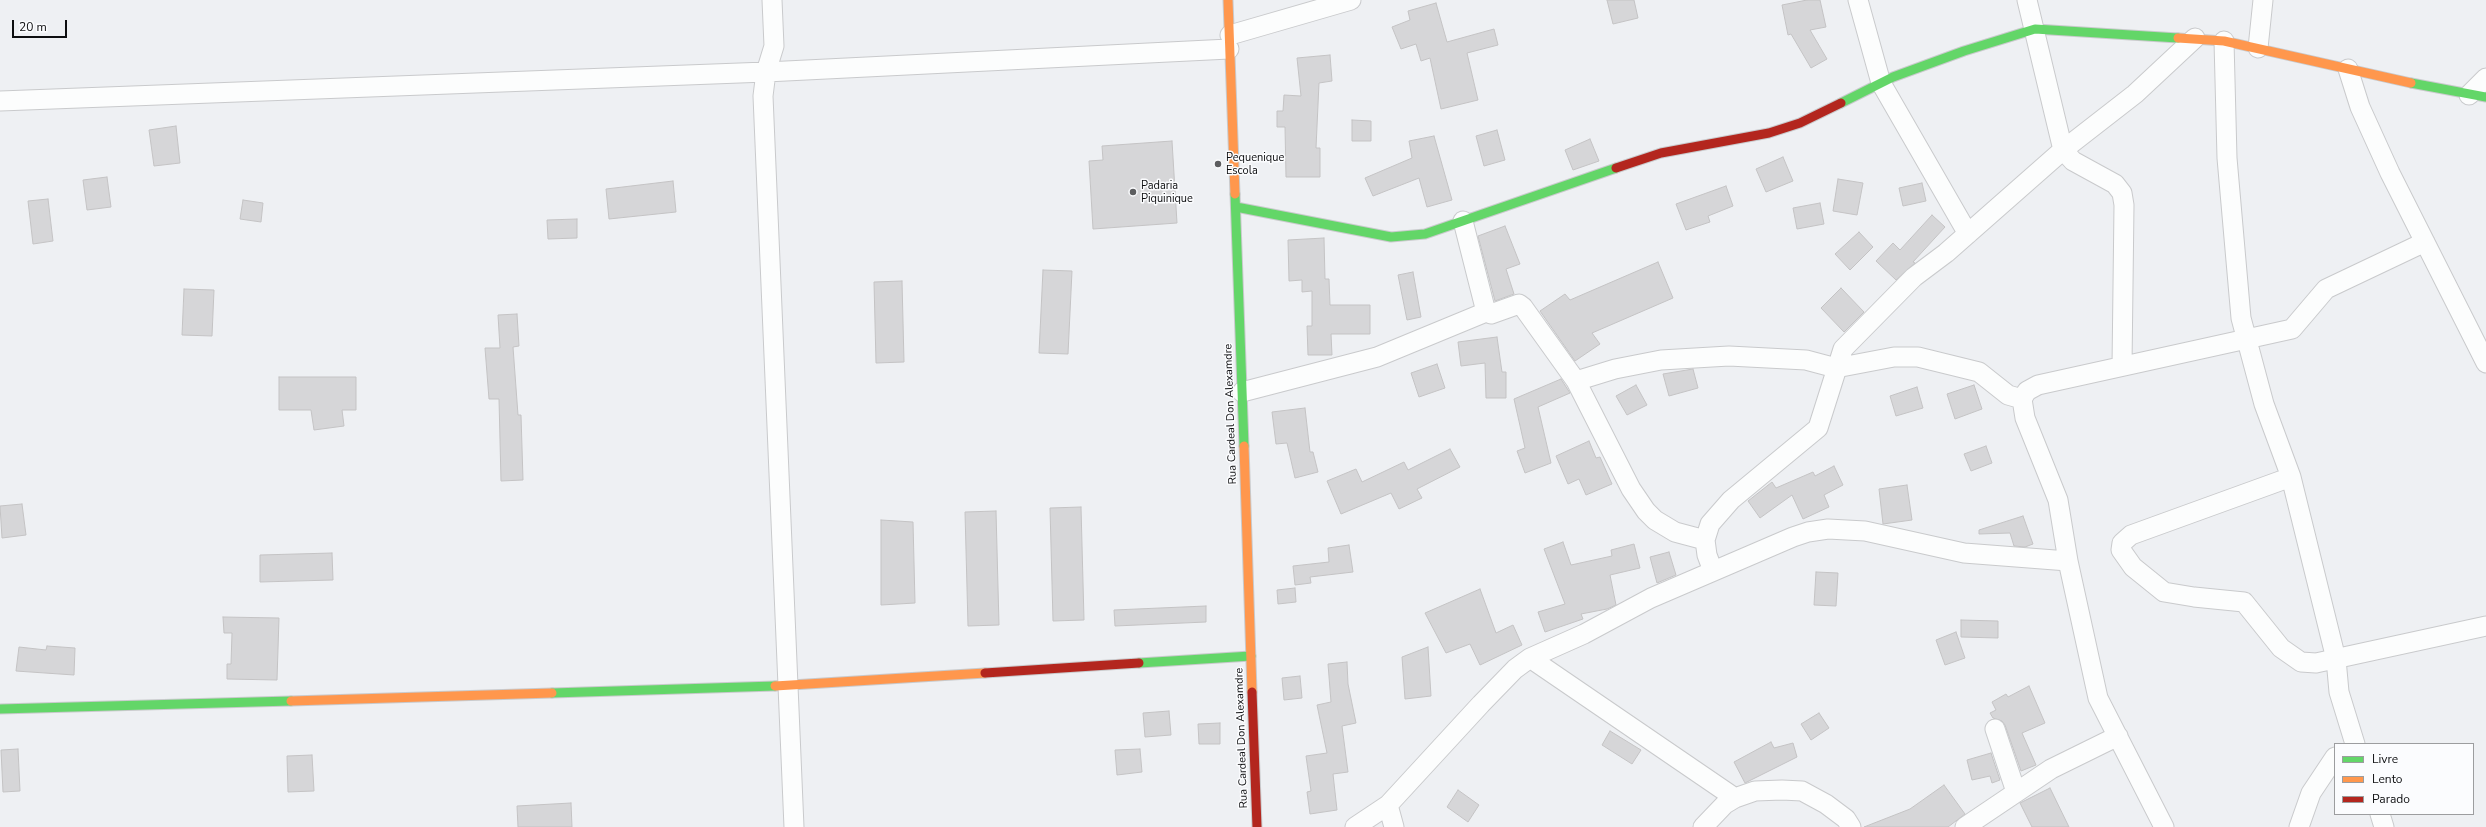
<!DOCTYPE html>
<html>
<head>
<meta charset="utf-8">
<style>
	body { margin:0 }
	#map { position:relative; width:2486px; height:827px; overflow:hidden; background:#eef0f3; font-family:"Nunito Sans",sans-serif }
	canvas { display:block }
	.legend { position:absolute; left:2334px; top:743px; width:140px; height:72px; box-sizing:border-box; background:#fbfcfe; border:1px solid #9c9d9f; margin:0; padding:5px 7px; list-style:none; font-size:12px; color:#0d0e10 }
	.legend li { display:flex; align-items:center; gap:8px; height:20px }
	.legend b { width:20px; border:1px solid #9c9d9f }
	.scale { position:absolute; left:12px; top:20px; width:55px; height:18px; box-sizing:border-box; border:2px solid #0d0e10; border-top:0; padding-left:5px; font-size:12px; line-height:14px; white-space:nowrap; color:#0d0e10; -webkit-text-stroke:3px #fbfcfe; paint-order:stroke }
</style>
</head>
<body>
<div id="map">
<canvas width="2486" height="827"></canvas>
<ul class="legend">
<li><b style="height:5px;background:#63d668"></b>Livre</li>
<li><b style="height:5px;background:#ff974d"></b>Lento</li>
<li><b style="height:5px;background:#b3261e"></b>Parado</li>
</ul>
<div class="scale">20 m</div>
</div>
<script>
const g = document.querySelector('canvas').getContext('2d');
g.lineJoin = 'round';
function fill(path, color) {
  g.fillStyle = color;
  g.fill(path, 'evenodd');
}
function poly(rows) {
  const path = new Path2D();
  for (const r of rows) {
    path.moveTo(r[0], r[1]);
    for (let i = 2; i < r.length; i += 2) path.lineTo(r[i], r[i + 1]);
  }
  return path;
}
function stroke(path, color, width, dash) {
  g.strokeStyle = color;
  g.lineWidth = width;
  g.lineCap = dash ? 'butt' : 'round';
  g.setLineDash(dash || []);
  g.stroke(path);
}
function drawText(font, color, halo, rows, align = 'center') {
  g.font = font + ' "Nunito Sans",sans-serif';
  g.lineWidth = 3;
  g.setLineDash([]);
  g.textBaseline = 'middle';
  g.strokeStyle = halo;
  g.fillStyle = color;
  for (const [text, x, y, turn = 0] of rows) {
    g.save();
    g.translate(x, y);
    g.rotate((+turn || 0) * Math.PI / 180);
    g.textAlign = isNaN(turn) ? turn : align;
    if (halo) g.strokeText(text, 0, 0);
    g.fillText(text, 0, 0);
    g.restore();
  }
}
const building = poly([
	[1607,0,1634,0,1638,18,1613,24,1607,0],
	[1807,0,1820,0,1826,27,1810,30,1827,59,1811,68,1791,34,1788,35,1782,5,1807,0],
	[1436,3,1447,42,1494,29,1498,45,1467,53,1478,100,1441,109,1430,58,1421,61,1416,44,1401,49,1392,27,1410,20,1408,11,1436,3],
	[1330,55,1332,81,1319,83,1316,148,1320,148,1320,177,1286,177,1285,127,1277,127,1277,111,1283,111,1284,95,1301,96,1297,58,1330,55],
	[1352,120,1371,121,1371,141,1352,141,1352,120],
	[176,126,180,163,154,166,149,130,176,126],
	[1497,130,1505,160,1484,166,1476,136,1497,130],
	[1434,136,1452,200,1427,207,1419,178,1373,196,1365,178,1412,158,1409,141,1434,136],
	[1590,139,1599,161,1573,170,1565,150,1590,139],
	[1172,141,1177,223,1093,229,1089,161,1103,160,1102,146,1172,141],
	[1783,157,1793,181,1766,192,1756,169,1783,157],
	[107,177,111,207,87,210,83,180,107,177],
	[1838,179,1863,183,1857,215,1833,211,1838,179],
	[673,181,676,212,609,219,606,189,673,181],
	[1922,183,1926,201,1903,206,1899,188,1922,183],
	[1726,186,1733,206,1708,216,1710,222,1686,230,1676,204,1726,186],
	[48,199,53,241,33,244,28,201,48,199],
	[243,200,263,203,261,222,240,219,243,200],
	[1820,203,1824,224,1797,229,1793,208,1820,203],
	[1932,215,1945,227,1913,262,1915,263,1896,280,1876,261,1893,243,1900,250,1932,215],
	[577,219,577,238,548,239,547,220,577,219],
	[1505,226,1520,264,1506,269,1514,294,1495,301,1478,236,1505,226],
	[1859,232,1873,247,1850,270,1835,254,1859,232],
	[1324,238,1325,279,1329,279,1330,305,1370,305,1370,334,1331,334,1332,355,1308,355,1307,326,1312,326,1312,291,1302,292,1302,280,1289,281,1288,240,1324,238],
	[1658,262,1673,298,1592,333,1600,344,1575,361,1540,311,1565,294,1570,300,1658,262],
	[1043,270,1072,271,1068,354,1039,353,1043,270],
	[1413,272,1421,317,1407,320,1398,275,1413,272],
	[902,281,904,362,876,363,874,282,902,281],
	[1841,288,1864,312,1844,332,1821,308,1841,288],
	[184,289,214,290,212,336,182,335,184,289],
	[517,314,519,346,513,347,518,415,521,415,523,480,501,481,499,399,489,399,485,348,500,348,498,315,517,314],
	[1497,337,1502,372,1506,372,1506,398,1486,398,1485,363,1461,366,1458,342,1497,337],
	[1437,364,1445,388,1419,397,1411,373,1437,364],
	[1693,369,1698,388,1669,396,1663,374,1693,369],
	[279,377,356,377,356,410,342,410,344,426,314,430,311,410,279,410,279,377],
	[1561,379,1570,393,1538,407,1551,463,1525,473,1517,451,1525,448,1514,399,1561,379],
	[1636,385,1647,405,1627,415,1616,396,1636,385],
	[1974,385,1982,409,1955,419,1947,394,1974,385],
	[1917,387,1923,408,1896,416,1890,396,1917,387],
	[1305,408,1310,452,1313,452,1318,472,1295,478,1287,443,1276,444,1272,412,1305,408],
	[1589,441,1596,458,1600,457,1612,484,1586,495,1579,479,1568,484,1556,456,1589,441],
	[1986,446,1992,463,1971,471,1964,454,1986,446],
	[1450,449,1460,467,1417,489,1422,498,1399,509,1391,493,1341,514,1327,481,1356,469,1362,482,1404,462,1408,470,1450,449],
	[1834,466,1843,485,1824,495,1829,507,1803,519,1792,495,1760,518,1748,501,1772,482,1776,488,1813,472,1815,476,1834,466],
	[1907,485,1912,520,1883,524,1879,489,1907,485],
	[22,504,26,535,2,538,0,506,22,504],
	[1081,507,1084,620,1053,621,1050,508,1081,507],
	[996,511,999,625,968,626,965,512,996,511],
	[2023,516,2033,544,2025,547,2014,546,2010,533,1979,534,1979,530,2023,516],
	[881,520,913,522,915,603,881,605,881,520],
	[1563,542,1571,565,1612,556,1611,550,1634,544,1640,568,1610,575,1616,605,1607,609,1581,614,1583,619,1545,632,1538,612,1565,604,1544,549,1563,542],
	[1349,545,1353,572,1310,577,1311,583,1295,585,1293,566,1329,562,1328,548,1349,545],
	[1669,552,1676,575,1657,583,1650,557,1669,552],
	[332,553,333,580,260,582,260,555,332,553],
	[1816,572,1838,573,1836,606,1814,605,1816,572],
	[1295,588,1296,602,1278,604,1277,590,1295,588],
	[1480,589,1496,633,1513,625,1522,645,1480,665,1470,644,1446,653,1425,613,1480,589],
	[1206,606,1206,622,1115,626,1114,610,1206,606],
	[223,617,279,618,277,680,227,679,227,664,231,664,232,633,224,633,223,617],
	[1961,620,1998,621,1998,638,1961,637,1961,620],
	[1956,632,1965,658,1945,665,1936,640,1956,632],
	[47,646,75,648,74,675,16,671,19,647,46,650,47,646],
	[1428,647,1431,696,1405,699,1402,657,1428,647],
	[1347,662,1348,684,1356,723,1342,726,1348,772,1333,774,1337,810,1310,814,1307,792,1311,791,1306,756,1327,753,1317,705,1331,702,1328,664,1347,662],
	[1300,676,1302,698,1284,700,1282,678,1300,676],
	[2029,686,2045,723,2022,733,2036,765,2021,771,2005,725,2002,721,1993,718,1990,713,1996,710,1992,702,2006,694,2008,697,2029,686],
	[1169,711,1171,735,1145,737,1143,713,1169,711],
	[1819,713,1829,728,1811,740,1801,724,1819,713],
	[1220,723,1220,744,1199,744,1198,724,1220,723],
	[1610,731,1641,750,1632,764,1602,745,1610,731],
	[1771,742,1774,748,1793,743,1797,757,1745,783,1734,762,1771,742],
	[18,749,20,791,3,792,1,750,18,749],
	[1140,749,1142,772,1117,775,1115,750,1140,749],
	[1991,753,2000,780,1992,783,1990,776,1972,780,1967,760,1991,753],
	[312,755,314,791,288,792,287,756,312,755],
	[1944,785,1965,814,1948,827,1864,827,1910,809,1944,785],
	[2050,788,2069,827,2032,827,2020,803,2050,788],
	[1458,790,1479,805,1468,822,1447,807,1458,790],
	[571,803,572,827,518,827,517,806,571,803]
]);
const street = poly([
	[772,0,774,46,766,72,763,96,794,827],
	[1858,0,1881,83,1968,234],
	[2027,0,2063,150,2073,161,2115,184,2122,193,2124,205,2122,366],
	[1230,35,1351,0],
	[2224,41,2227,158,2241,318,2264,404,2291,477,2336,659,2339,692,2355,744],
	[2258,48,2263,0],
	[2348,69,2360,107,2390,173,2486,363],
	[2469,95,2486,78],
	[0,101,766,72,1229,49],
	[1463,221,1486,312,1491,314,1519,304,1523,307,1576,381,1631,489,1646,511,1655,520,1675,532,1705,540],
	[1576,381,1615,369,1661,360,1729,356,1806,360,1836,368,1894,357,1918,357,1979,372,2008,395,2022,399],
	[1242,392,1377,357,1486,312],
	[2291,477,2131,535,2122,543,2121,550,2133,567,2164,592,2194,597,2244,602,2281,648,2301,662,2316,663,2486,626],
	[1713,571,1707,555,1705,540,1710,524,1731,500,1818,428,1843,349,1914,277,1946,253,2063,150,2135,94,2195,38],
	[1530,658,1735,798],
	[1995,729,2016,792],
	[1388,805,1394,827],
	[2380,814,2384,827],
	[1355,827,1388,805,1481,704,1515,669,1530,658,1584,634,1651,598,1793,537,1808,532,1828,529,1865,531,1964,553,2068,561],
	[1703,827,1725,804,1735,798,1755,791,1782,790,1802,791,1826,804,1846,819,1851,827],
	[1965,827,2051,769,2118,736],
	[2164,827,2098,698,2068,561,2058,500,2025,418,2022,399,2027,391,2038,385,2292,329,2326,289,2425,242],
	[2299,827,2311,793,2335,757]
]);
const fast = poly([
	[2411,83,2486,97],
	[1841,103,1893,77,1964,51,2035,29,2178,38],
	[1235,194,1244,446],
	[1236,207,1391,237,1425,234,1616,168],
	[1139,663,1251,656],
	[552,693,775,686],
	[0,709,291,701]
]);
const slow = poly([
	[1228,0,1235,194],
	[2178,38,2224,41,2411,83],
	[1244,446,1252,692],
	[775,686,985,673],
	[291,701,552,693]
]);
const jam = poly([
	[1616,168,1661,153,1769,133,1800,123,1841,103],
	[985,673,1139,663],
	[1252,692,1257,827]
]);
const markers = [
	[1218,164,4,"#5c5d5f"],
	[1133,192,4,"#5c5d5f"]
];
const poiNames = [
	["Pequenique",1226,158],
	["Escola",1226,171],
	["Padaria",1141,186],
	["Piquinique",1141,199]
];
const streetNames = [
	["Rua Cardeal Don Alexamdre",1231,414,-92],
	["Rua Cardeal Don Alexamdre",1242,738,-92]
];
fill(building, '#d6d6d8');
stroke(building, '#c4c3c4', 1);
stroke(street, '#c9cacc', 21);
stroke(fast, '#c9cacc', 11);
stroke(slow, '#c9cacc', 11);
stroke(jam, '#c9cacc', 11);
stroke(street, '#fcfdfd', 19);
stroke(fast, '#63d668', 9);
stroke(slow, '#ff974d', 9);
stroke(jam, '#b3261e', 9);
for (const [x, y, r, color] of markers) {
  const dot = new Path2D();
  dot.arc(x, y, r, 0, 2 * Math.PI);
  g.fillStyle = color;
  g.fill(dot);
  stroke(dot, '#fbfcfe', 1.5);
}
drawText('11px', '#0d0e10', '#fbfcfe', poiNames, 'left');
drawText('11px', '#0d0e10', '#fbfcfe', streetNames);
</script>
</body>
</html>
